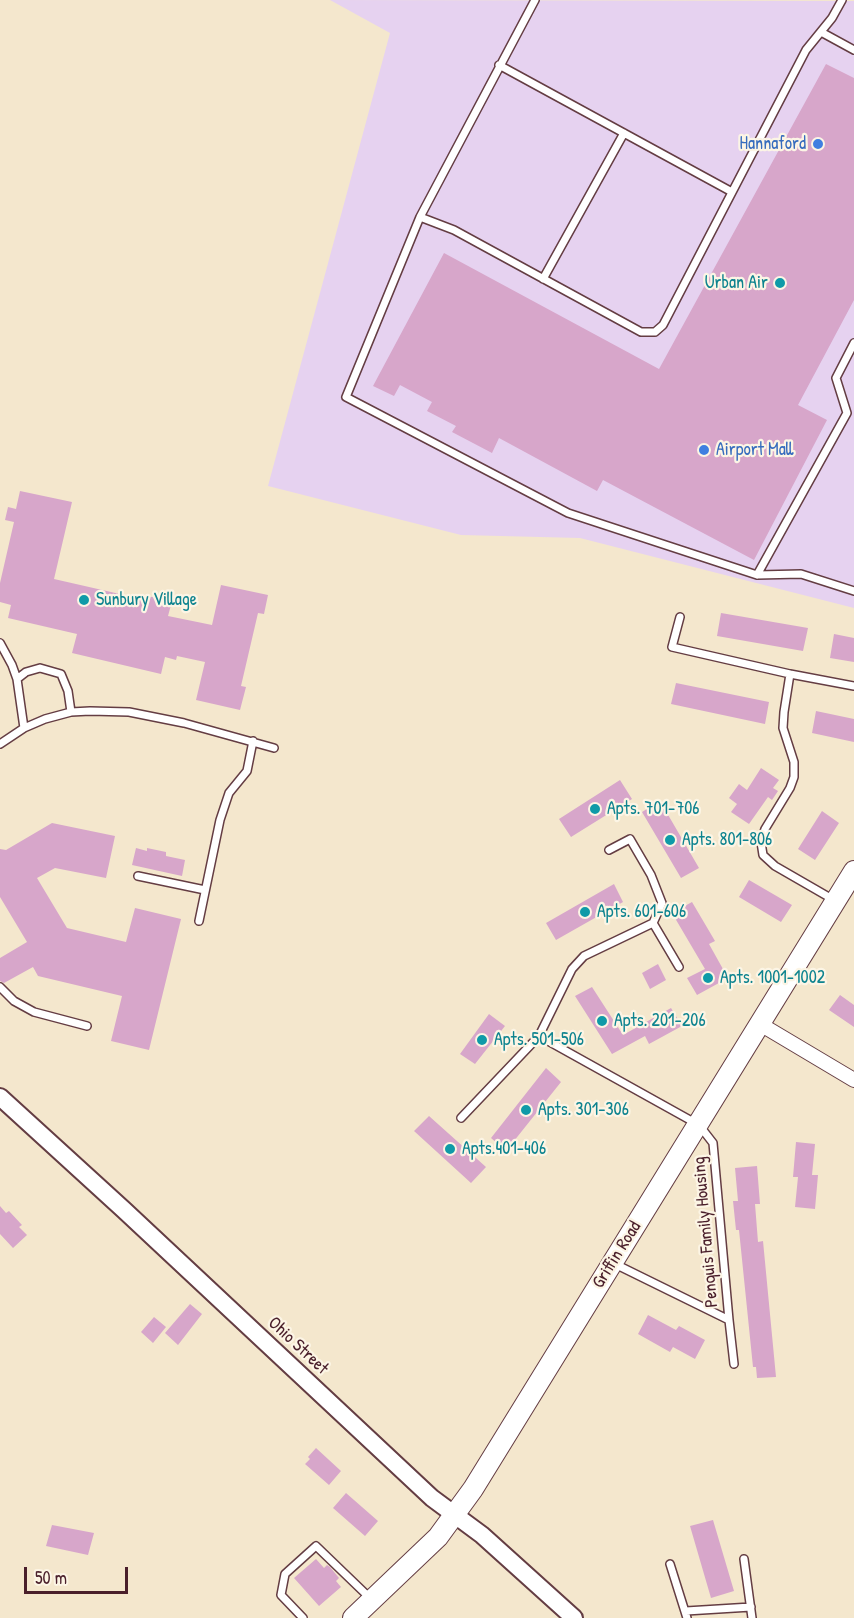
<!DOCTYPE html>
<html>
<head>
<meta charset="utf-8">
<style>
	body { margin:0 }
	#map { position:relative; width:854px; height:1618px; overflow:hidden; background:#f4e7cd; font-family:"Patrick Hand",sans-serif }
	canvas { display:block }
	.scale { position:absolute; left:24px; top:1567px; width:104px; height:27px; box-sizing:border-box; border:3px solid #4a1f2b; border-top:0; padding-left:8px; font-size:18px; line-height:21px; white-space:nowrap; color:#4a1f2b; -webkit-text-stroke:4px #fcf5e5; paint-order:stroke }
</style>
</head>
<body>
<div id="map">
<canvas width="854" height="1618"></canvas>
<div class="scale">50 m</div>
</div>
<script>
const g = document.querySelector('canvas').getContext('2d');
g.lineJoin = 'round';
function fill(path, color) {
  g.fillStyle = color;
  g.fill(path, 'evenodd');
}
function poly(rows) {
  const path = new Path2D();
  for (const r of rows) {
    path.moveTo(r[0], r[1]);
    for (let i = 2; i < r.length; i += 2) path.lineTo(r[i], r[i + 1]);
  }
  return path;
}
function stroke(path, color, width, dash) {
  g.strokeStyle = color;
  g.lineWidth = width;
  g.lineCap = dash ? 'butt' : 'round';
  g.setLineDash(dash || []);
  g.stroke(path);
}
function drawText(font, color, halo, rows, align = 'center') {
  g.font = font + ' "Patrick Hand",sans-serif';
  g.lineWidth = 4.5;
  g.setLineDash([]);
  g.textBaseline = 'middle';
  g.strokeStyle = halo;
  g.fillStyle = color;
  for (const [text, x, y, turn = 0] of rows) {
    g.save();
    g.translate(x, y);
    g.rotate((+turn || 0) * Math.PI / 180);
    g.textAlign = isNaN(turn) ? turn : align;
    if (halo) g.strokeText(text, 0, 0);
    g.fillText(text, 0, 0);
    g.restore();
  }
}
const built = poly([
	[330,0,854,1,854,608,580,538,461,535,268,486,390,33]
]);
const building = poly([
	[826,64,854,78,854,300,798,405,827,420,754,560,603,480,597,491,499,438,492,453,452,432,456,426,427,411,432,402,400,385,394,396,373,386,444,253,659,369],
	[20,491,72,502,54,579,146,600,147,596,172,601,168,616,212,625,221,585,268,595,264,614,258,613,241,686,246,687,240,710,196,700,205,662,177,656,176,660,165,657,161,674,72,653,77,634,8,618,11,605,0,602,0,583,14,522,5,520,8,507,16,509],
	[721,613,808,628,803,651,717,636],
	[834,634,854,638,854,662,830,658],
	[676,683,769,702,765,724,671,704],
	[816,711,854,719,854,742,812,733],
	[761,768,779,780,773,788,778,791,772,800,768,797,749,824,731,812,737,804,729,798,739,784,747,790],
	[620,780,632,799,571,837,559,819],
	[660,801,699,868,681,878,642,812],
	[822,811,839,823,815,860,798,849],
	[52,823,115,836,106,878,55,868,37,878,67,928,126,942,135,908,181,919,149,1050,111,1041,122,996,38,976,33,967,4,983,0,981,0,958,27,942,0,897,0,849,6,850],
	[136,848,147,851,147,848,166,852,166,856,185,860,182,876,132,865],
	[749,880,792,905,781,922,739,897],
	[614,884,623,902,556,940,546,923],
	[692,902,715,941,709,944,728,978,697,995,687,978,705,969,672,913],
	[658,964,666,980,650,989,642,973],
	[592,987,623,1035,671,1008,682,1026,649,1044,645,1036,612,1054,575,996],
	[840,995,854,1005,854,1027,829,1010],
	[489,1014,505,1026,475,1064,460,1054],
	[546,1068,561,1082,506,1151,491,1138],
	[429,1116,486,1167,471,1183,414,1131],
	[796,1142,815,1144,812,1175,818,1175,815,1209,795,1207,798,1177,793,1177],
	[757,1166,760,1204,755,1204,758,1242,763,1241,776,1377,757,1378,756,1367,753,1367,739,1230,736,1230,733,1201,738,1201,735,1168],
	[0,1206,6,1213,9,1211,22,1225,19,1227,27,1235,13,1248,0,1234],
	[190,1304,202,1314,178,1345,165,1333],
	[648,1315,676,1330,679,1326,705,1340,695,1359,673,1347,670,1352,638,1334],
	[154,1317,166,1327,153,1343,141,1332],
	[316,1448,341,1471,329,1485,305,1464,310,1459,308,1457],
	[346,1493,378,1521,365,1536,333,1508],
	[713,1520,734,1591,711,1598,690,1526],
	[52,1525,94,1533,88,1555,46,1546],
	[316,1559,324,1568,327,1565,330,1567,339,1578,336,1581,341,1587,319,1606,294,1578]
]);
const service = poly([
	[535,0,420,217,346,397,568,513,757,575,801,574,854,591],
	[821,32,854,50],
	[499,65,732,192],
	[420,217,454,230,641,332,655,332,663,325,806,50,832,18,842,0],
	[543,279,624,133],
	[757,575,847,413,836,378,854,343],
	[680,617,672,647,790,674],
	[0,643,12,665,17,679,24,728],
	[17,679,26,672,40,668,61,674,68,691,71,712],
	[0,744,24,728,45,719,71,712,90,711,129,712,184,723,274,748],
	[138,876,205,890],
	[834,900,775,866,763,855,761,842,765,829,790,788,794,777,794,762,783,728,784,712,790,674,854,686],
	[199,921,220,820,229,793,247,771,253,741],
	[653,923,679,967],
	[0,987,14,1001,34,1012,87,1026],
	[539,1036,699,1125,713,1143,729,1320,615,1264],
	[461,1118,539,1036,572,969,584,956,653,923,662,903,651,875,630,839,609,850],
	[729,1320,734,1364],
	[744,1559,752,1618],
	[670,1564,687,1618],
	[686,1611,751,1607],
	[303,1618,281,1595,285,1574,316,1546,371,1599]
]);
const minor = poly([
	[760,1024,854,1080]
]);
const tertiary = poly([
	[0,1097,124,1210,432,1498,482,1535,574,1618]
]);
const secondary = poly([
	[353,1618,438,1537,473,1489,854,871]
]);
const markers = [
	[818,144,6,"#3f7fe0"],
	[780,283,6,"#0f9aa8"],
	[704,450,6,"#3f7fe0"],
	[84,600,6,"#0f9aa8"],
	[595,809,6,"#0f9aa8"],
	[670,840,6,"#0f9aa8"],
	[585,912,6,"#0f9aa8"],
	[708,978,6,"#0f9aa8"],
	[602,1021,6,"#0f9aa8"],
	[482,1040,6,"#0f9aa8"],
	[526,1110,6,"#0f9aa8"],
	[450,1149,6,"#0f9aa8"]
];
const shopNames = [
	["Hannaford",806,144],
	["Airport Mall",716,450,"left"]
];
const cultureNames = [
	["Urban Air",768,283,"right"],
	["Sunbury Village",96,600],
	["Apts. 701-706",607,809],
	["Apts. 801-806",682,840],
	["Apts. 601-606",597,912],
	["Apts. 1001-1002",720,978],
	["Apts. 201-206",614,1021],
	["Apts. 501-506",494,1040],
	["Apts. 301-306",538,1110],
	["Apts.401-406",462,1149]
];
const streetNames = [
	["Penquis Family Housing",706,1232,-95],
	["Griffin Road",617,1255,-58],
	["Ohio Street",298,1346,43]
];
fill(built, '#e6d2f0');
fill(building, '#d7a6ca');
stroke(service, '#643d43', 10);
stroke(minor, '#643d43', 16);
stroke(tertiary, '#643d43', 20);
stroke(secondary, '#643d43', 22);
stroke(service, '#fff', 7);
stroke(minor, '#fff', 14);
stroke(tertiary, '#fff', 16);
stroke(secondary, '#fff', 20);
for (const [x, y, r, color] of markers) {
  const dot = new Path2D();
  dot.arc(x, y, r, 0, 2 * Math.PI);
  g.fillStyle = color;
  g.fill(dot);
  stroke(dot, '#fcf5e5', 2);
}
drawText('18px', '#366cbe', '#fcf5e5', shopNames, 'right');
drawText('18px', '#0d838f', '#fcf5e5', cultureNames, 'left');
drawText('18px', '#4a1f2b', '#fcf5e5', streetNames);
</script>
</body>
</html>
